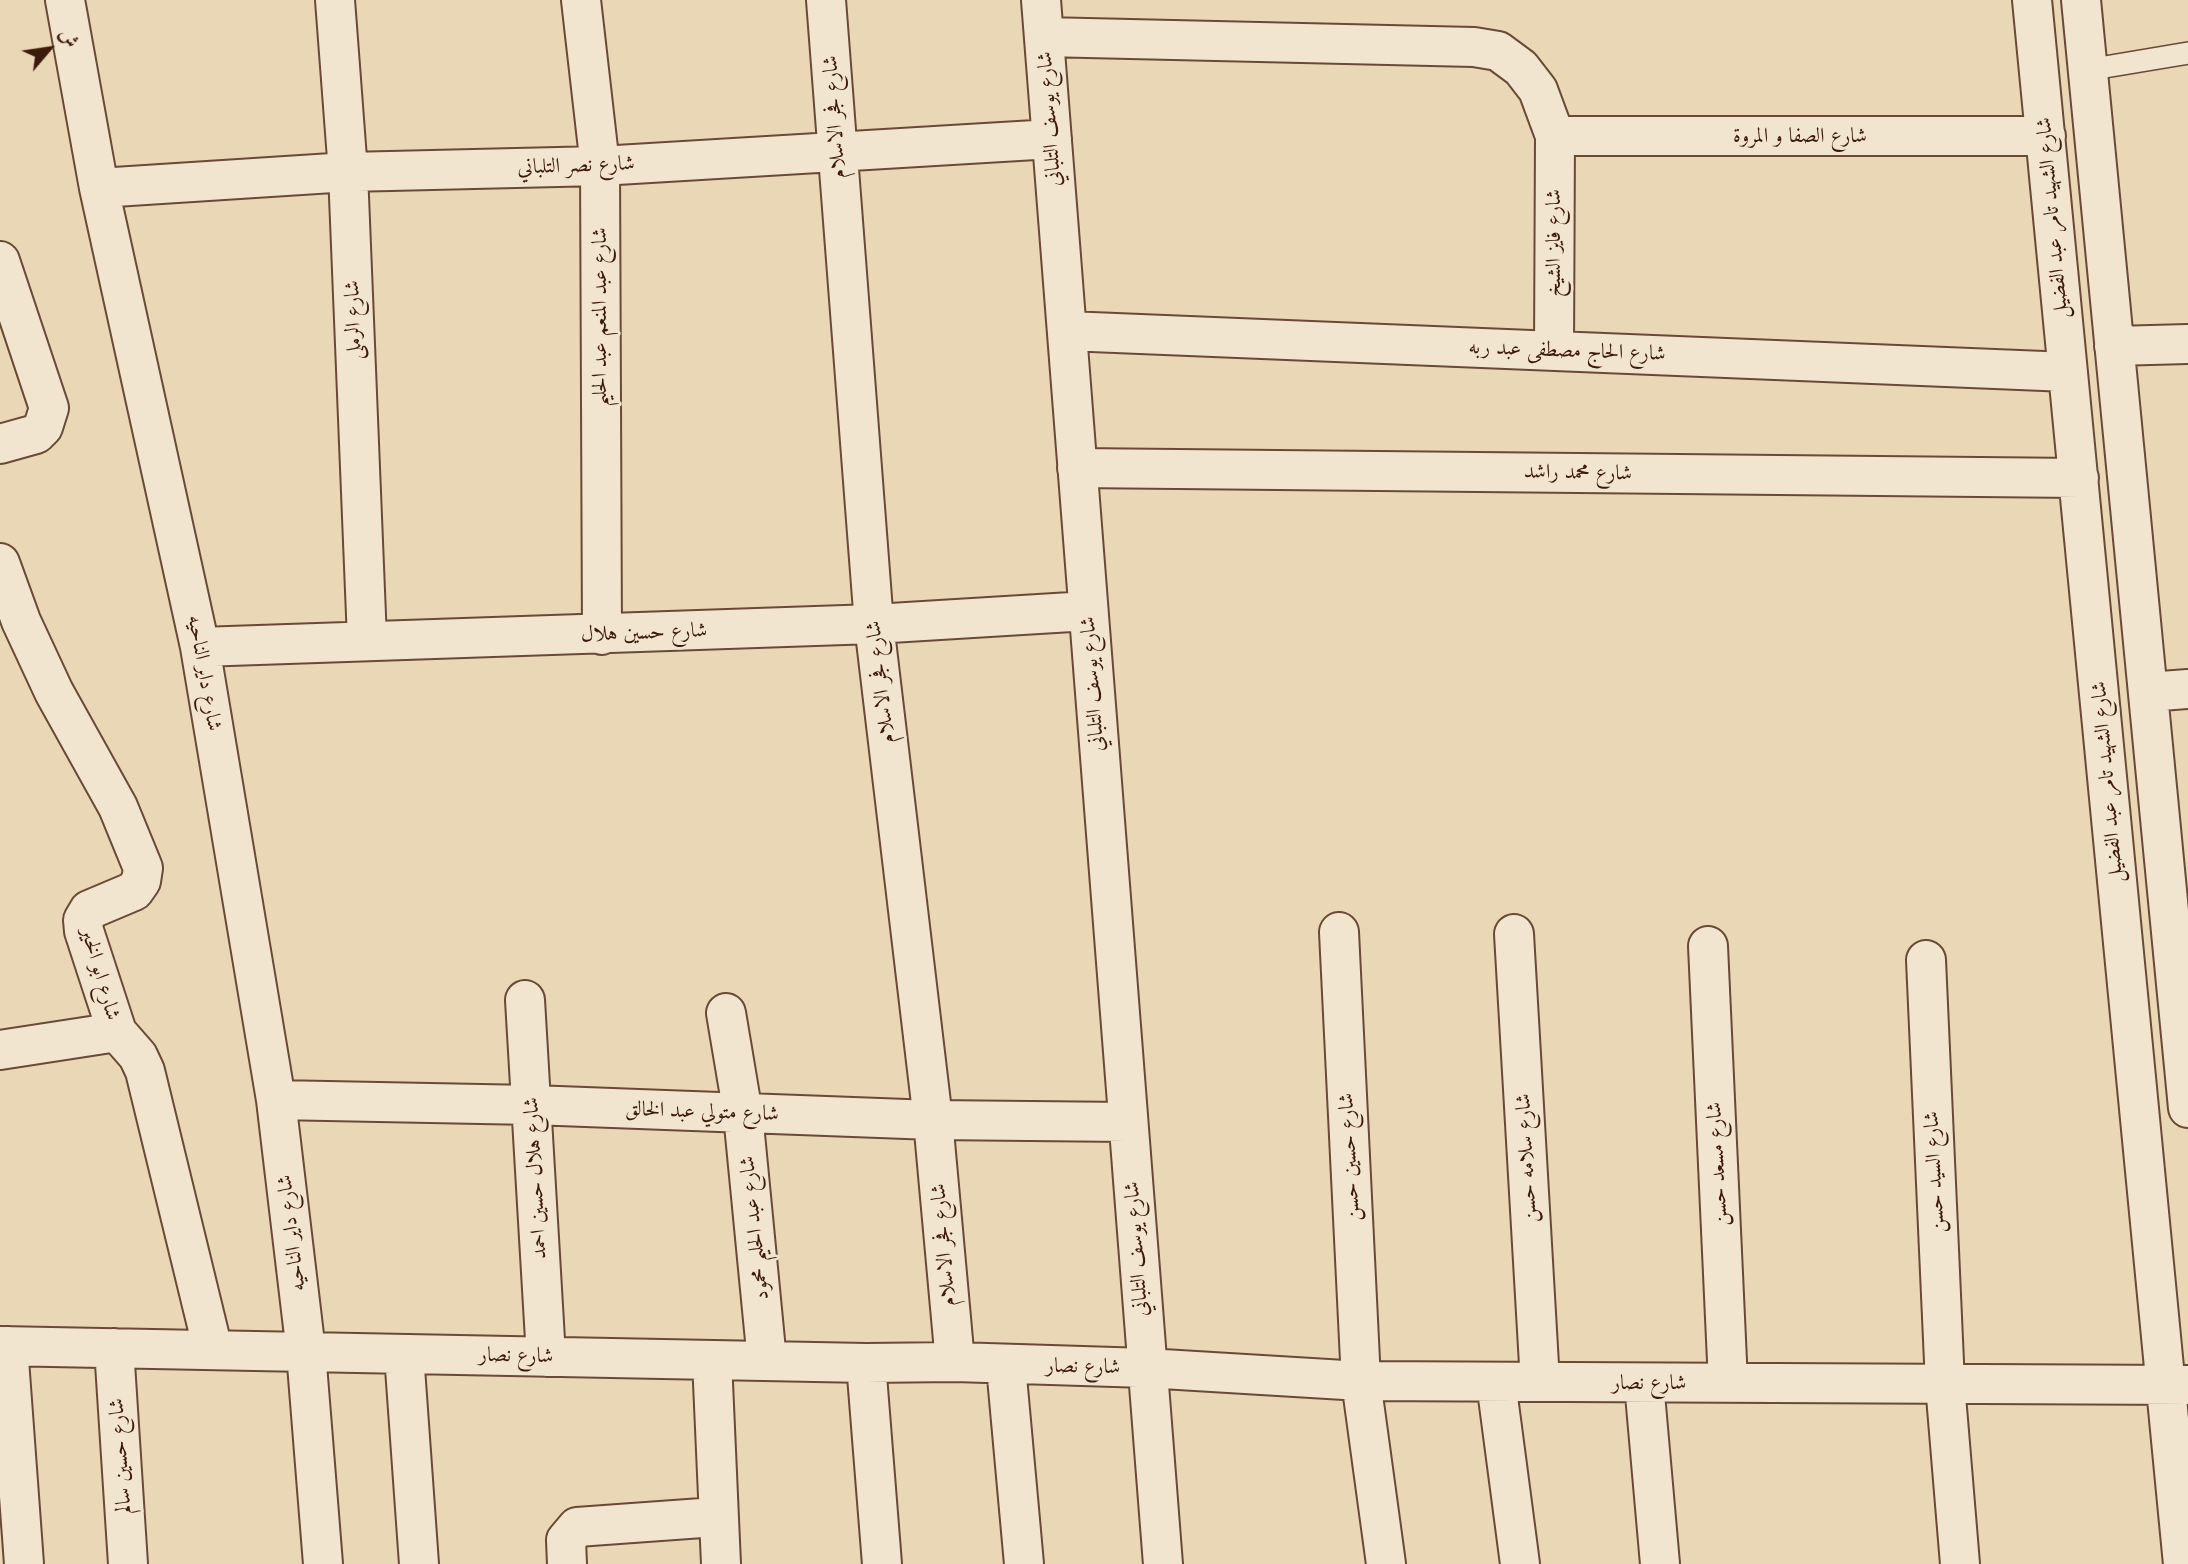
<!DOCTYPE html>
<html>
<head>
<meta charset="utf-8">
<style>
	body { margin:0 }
	#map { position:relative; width:2188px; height:1564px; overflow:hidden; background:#e9d7b5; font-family:"Old Standard TT",Amiri,serif }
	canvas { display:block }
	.north { position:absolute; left:14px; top:14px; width:70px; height:70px; -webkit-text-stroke:5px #f1e5cf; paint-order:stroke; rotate:61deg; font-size:19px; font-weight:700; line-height:28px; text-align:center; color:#3d1b0c }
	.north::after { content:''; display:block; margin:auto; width:24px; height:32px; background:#3d1b0c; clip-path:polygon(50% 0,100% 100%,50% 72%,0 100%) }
</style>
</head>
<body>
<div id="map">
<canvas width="2188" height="1564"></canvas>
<div class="north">ش</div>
</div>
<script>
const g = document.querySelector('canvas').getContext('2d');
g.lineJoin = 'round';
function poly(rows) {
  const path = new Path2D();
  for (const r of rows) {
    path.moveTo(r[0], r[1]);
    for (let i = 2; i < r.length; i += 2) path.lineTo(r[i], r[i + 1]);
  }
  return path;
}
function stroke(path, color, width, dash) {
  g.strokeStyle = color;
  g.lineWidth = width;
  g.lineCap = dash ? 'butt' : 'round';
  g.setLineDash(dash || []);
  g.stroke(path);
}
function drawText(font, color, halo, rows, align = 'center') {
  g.font = font + ' "Old Standard TT",Amiri,serif';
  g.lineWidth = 5;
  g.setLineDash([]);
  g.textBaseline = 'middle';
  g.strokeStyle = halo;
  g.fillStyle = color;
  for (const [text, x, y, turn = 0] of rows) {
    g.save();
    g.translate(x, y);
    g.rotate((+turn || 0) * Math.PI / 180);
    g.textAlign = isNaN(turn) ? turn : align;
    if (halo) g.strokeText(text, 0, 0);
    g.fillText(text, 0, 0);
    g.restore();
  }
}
const lane = poly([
	[2087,70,2188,53]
]);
const street = poly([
	[65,0,99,188,200,647,276,1100,306,1352,323,1564],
	[335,0,348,172,367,640],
	[581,0,600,166,602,635],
	[826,0,874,624,933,1120,955,1362],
	[1041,0,1163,1564],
	[2032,0,2183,1564],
	[2081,0,2188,1108],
	[1044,37,1474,47,1498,51,1521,68,1538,90,1555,136,1554,351],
	[1555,136,2046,136],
	[99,188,348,172,600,166,1052,139],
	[0,261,49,408,43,427,36,434,0,444],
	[1067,331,2068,372],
	[2114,346,2188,344],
	[1077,468,2079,478],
	[0,563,21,621,54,692,118,807,143,868,141,881,134,891,89,910,83,920,84,931,117,1032,138,1056,145,1071,213,1350],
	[200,647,874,624,1088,611],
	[2148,692,2188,689],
	[1339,932,1361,1381,1386,1564],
	[1514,934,1540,1382],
	[1708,946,1728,1383],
	[1926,960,1945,1384,1960,1564],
	[525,1000,546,1357],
	[726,1013,743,1114,767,1361],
	[0,1050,117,1032],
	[276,1100,532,1105,933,1120,1127,1122],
	[0,1346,866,1363,955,1362,1146,1368,1361,1381,2188,1385],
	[8,1346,24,1564],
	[114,1348,128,1564],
	[404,1354,419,1564],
	[712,1360,721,1564],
	[866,1363,882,1564],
	[1006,1366,1024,1564],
	[1496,1382,1520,1564],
	[1644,1383,1660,1564],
	[567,1564,566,1540,577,1527,716,1517]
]);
const streetNames = [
	["شارع فجر الاسلام",835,117,-94],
	["شارع يوسف التلباني",1050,119,-94],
	["شارع الصفا و المروة",1800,136],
	["شارع نصر التلباني",576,166,-2],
	["شارع الشهيد تامر عبد الفضيل",2053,218,-95],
	["شارع فايز الشيخ",1554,243,-90],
	["شارع عبد المنعم عبد الحليم",600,317,-90],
	["شارع الرملى",354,320,-92],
	["شارع الحاج مصطفى عبد ربه",1567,351,2],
	["شارع محمد راشد",1578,473,1],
	["شارع حسين هلال",644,633,-2],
	["شارع داير الناحيه",204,673,80],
	["شارع فجر الاسلام",881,682,-97],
	["شارع يوسف التلباني",1093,684,-94],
	["شارع الشهيد تامر عبد الفضيل",2108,782,-95],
	["شارع ابو الخير",100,974,74],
	["شارع متولي عبد الخالق",702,1112,2],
	["شارع حسين حسن",1350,1157,-93],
	["شارع سلامه حسن",1527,1158,-93],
	["شارع مسعد حسن",1718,1164,-93],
	["شارع السيد حسن",1935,1172,-93],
	["شارع هلال حسين احمد",536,1178,-93],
	["شارع عبد الحليم محمود",755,1228,-96],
	["شارع داير الناحيه",292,1233,-97],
	["شارع فجر الاسلام",944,1245,-95],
	["شارع يوسف التلباني",1137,1249,-94],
	["شارع نصار",516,1356,1],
	["شارع نصار",1083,1367,1],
	["شارع نصار",1649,1383],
	["شارع حسين سالم",121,1456,-94]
];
stroke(lane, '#684a36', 24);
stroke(street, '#684a36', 42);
stroke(lane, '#f1e5cf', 21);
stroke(street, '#f1e5cf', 38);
drawText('21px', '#3d1b0c', '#f1e5cf', streetNames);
</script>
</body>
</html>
